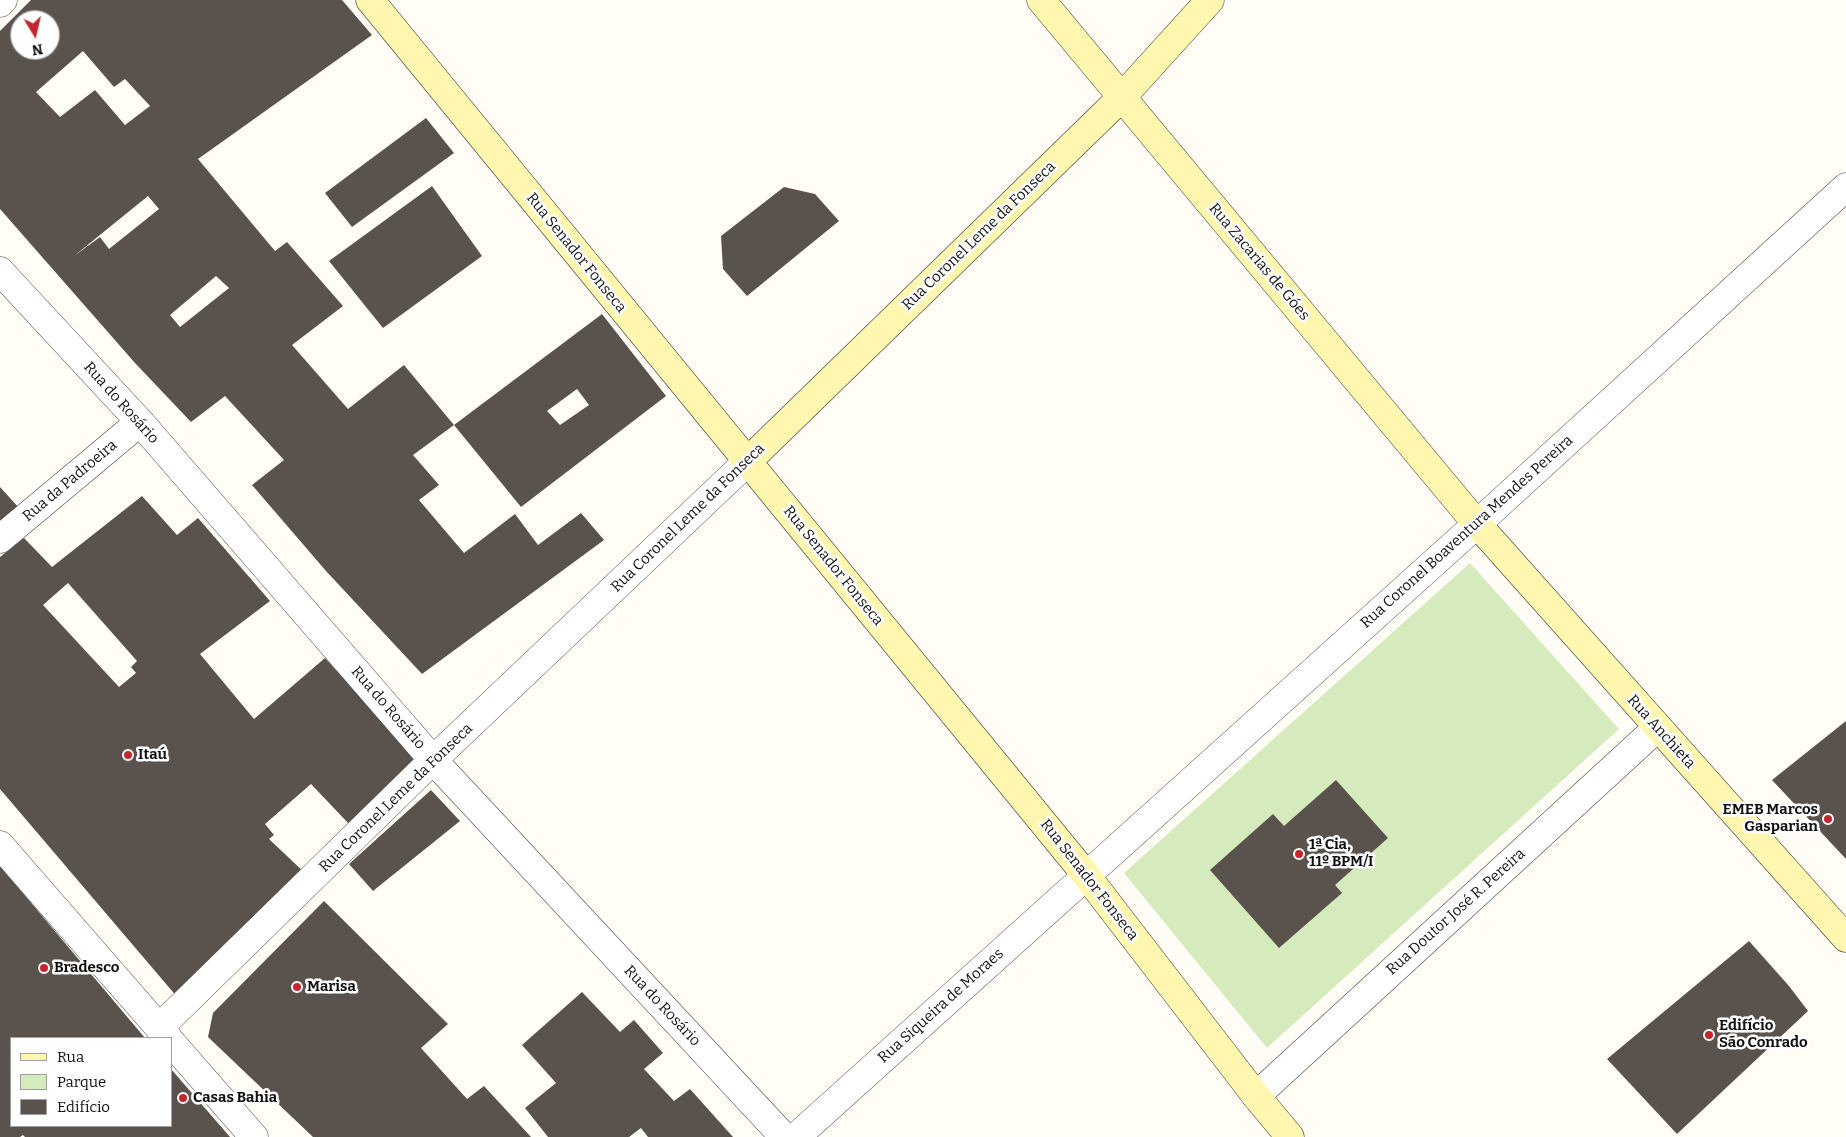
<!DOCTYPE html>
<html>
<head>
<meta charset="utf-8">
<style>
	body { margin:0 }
	#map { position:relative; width:1846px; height:1137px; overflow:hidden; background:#fffdf5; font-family:Bitter,serif }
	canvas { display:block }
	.legend { position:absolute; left:10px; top:1037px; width:162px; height:90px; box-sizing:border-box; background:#fff; border:1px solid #a0a0a0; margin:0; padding:6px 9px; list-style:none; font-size:15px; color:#111 }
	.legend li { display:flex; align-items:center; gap:10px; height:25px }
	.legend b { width:25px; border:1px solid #a0a0a0 }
	.north { position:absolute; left:10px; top:10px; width:50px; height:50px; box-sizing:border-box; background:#fff; border:1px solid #a0a0a0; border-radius:50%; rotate:171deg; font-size:14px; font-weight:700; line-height:20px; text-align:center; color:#111 }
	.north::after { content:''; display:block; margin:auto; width:18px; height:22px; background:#c4262e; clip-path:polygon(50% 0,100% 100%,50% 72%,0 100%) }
</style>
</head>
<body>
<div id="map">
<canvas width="1846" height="1137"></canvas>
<ul class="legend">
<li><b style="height:6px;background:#fff6b0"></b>Rua</li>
<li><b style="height:14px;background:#d5ebbd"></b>Parque</li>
<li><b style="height:14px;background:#5a524d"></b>Edifício</li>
</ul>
<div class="north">N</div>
</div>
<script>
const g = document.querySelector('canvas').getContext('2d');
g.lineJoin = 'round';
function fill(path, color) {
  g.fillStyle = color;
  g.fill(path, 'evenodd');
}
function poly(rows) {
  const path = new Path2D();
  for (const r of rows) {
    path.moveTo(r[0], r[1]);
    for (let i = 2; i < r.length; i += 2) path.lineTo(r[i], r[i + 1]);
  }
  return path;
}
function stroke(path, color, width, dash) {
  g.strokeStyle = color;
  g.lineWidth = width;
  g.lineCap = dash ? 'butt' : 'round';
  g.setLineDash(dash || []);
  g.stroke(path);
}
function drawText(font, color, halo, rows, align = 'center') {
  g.font = font + ' Bitter,serif';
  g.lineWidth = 5;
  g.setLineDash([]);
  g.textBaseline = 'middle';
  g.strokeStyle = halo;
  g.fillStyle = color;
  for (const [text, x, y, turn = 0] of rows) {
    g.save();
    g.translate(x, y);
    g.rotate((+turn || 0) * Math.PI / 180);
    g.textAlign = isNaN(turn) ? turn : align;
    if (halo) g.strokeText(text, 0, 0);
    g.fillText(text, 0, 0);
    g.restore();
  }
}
const green = poly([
	[1470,563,1619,729,1267,1048,1124,873]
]);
const building = poly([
	[31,0,342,0,372,35,198,159,275,251,287,242,343,306,292,345,348,409,404,365,454,425,602,314,666,396,521,507,454,425,413,455,439,485,419,500,464,553,515,514,538,545,581,513,604,540,422,674,326,571,252,485,284,460,225,396,191,422,135,363,0,209,0,31],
	[20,20,50,20,50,50,20,50],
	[83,51,114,87,125,79,150,106,125,125,95,90,60,117,36,92],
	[148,196,159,209,109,249,100,237,74,256],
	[216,276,229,288,180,327,170,315],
	[577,389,589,405,560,425,547,411],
	[426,118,454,153,352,227,325,193],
	[432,186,482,256,383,328,329,261],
	[784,187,815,194,839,221,747,296,723,269,721,236],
	[0,487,20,509,0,525],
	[142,496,177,535,198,518,270,601,200,654,254,719,325,658,418,760,349,824,311,784,265,824,274,835,269,839,306,874,178,998,0,789,0,557,24,538,52,567],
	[68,583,137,661,131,667,136,673,119,687,43,605],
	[1846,721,1846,859,1772,780],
	[1336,780,1388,838,1335,885,1342,893,1279,948,1210,870,1273,814,1284,826],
	[431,790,460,821,373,891,349,864],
	[0,866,145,1038,11,1038,11,1126,171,1126,171,1069,230,1137,25,1137,23,1135,20,1137,0,1137],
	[324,901,448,1024,421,1048,467,1099,484,1086,531,1137,313,1137,208,1037,213,1013],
	[1749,941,1789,986,1808,1011,1677,1134,1607,1059],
	[582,992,620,1032,634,1020,663,1053,644,1069,674,1101,690,1089,733,1137,648,1137,641,1128,629,1137,548,1137,525,1108,556,1083,522,1045]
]);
const minor = poly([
	[0,3,3,0],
	[0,539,140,422],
	[1256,1096,1657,728]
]);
const tertiary = poly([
	[0,271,140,422,433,760,784,1137],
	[0,845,168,1038],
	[159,1028,433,760,747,462],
	[171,1042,254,1137],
	[796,1137,1477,524,1846,187]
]);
const secondary = poly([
	[370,0,1086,875,1256,1096,1290,1137],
	[1041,0,1477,524,1846,938],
	[747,462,1122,97,1210,0]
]);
const markers = [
	[128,755,5,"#c4262e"],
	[1828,819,5,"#c4262e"],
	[1299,854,5,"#c4262e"],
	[44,968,5,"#c4262e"],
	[297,987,5,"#c4262e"],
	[1709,1035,5,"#c4262e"],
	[183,1098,5,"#c4262e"]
];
const streetNames = [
	["Rua Coronel Leme da Fonseca",979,236,-44],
	["Rua Senador Fonseca",576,253,51],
	["Rua Zacarias de Góes",1259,262,50],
	["Rua do Rosário",121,403,48],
	["Rua da Padroeira",70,481,-40],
	["Rua Coronel Leme da Fonseca",688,518,-44],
	["Rua Coronel Boaventura Mendes Pereira",1467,532,-42],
	["Rua Senador Fonseca",833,566,51],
	["Rua do Rosário",388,708,49],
	["Rua Anchieta",1661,732,48],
	["Rua Coronel Leme da Fonseca",396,798,-44],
	["Rua Senador Fonseca",1089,880,52],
	["Rua Doutor José R. Pereira",1456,912,-42],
	["Rua do Rosário",662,1006,47],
	["Rua Siqueira de Moraes",941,1006,-42]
];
const poiNames = [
	["Itaú",138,755],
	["EMEB Marcos",1818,810,"right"],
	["Gasparian",1818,827,"right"],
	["1ª Cia,",1309,845],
	["11º BPM/I",1309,862],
	["Bradesco",54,968],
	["Marisa",307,987],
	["Edifício",1719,1026],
	["São Conrado",1719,1043],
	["Casas Bahia",193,1098]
];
fill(green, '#d5ebbd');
fill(building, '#5a524d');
stroke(minor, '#444', 29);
stroke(tertiary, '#444', 29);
stroke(secondary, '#333', 29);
stroke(minor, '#fff', 28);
stroke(tertiary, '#fff', 28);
stroke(secondary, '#fff6b0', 28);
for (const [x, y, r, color] of markers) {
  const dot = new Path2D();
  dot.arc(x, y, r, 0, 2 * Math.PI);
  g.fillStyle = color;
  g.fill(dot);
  stroke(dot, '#fff', 2);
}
drawText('15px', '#111', '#fff', streetNames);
drawText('bold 15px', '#111', '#fff', poiNames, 'left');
</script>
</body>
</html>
